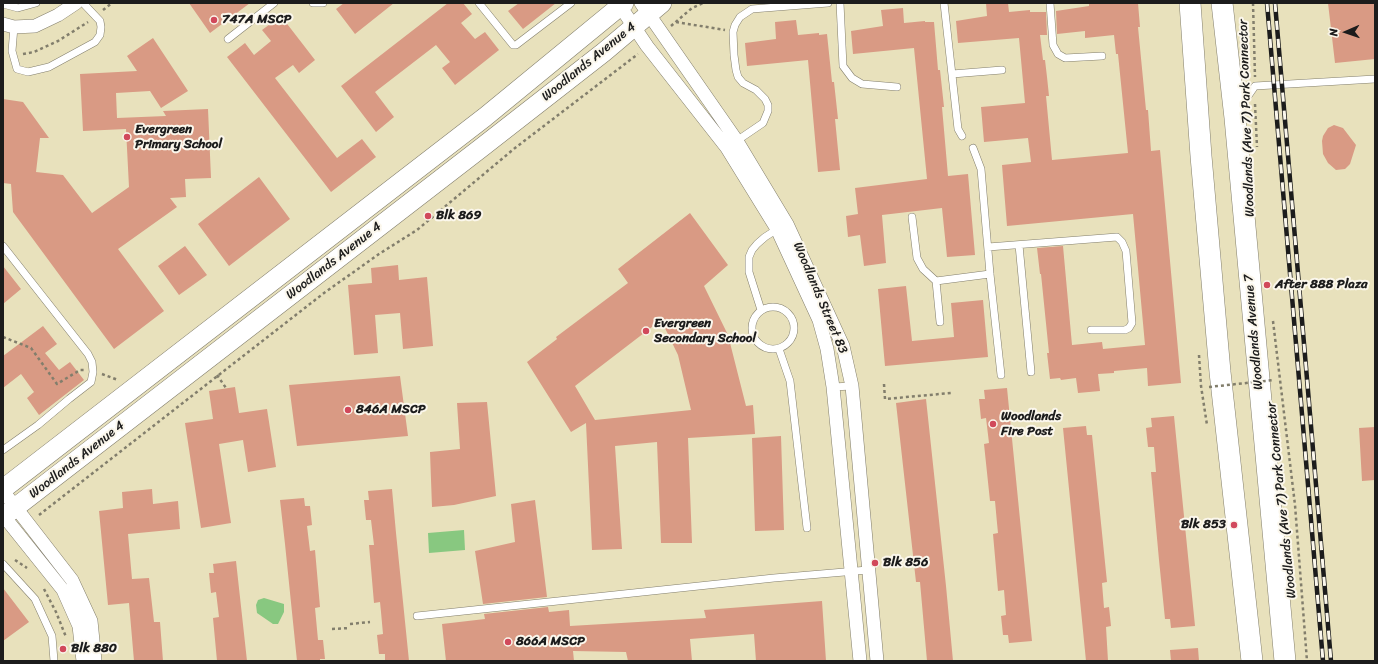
<!DOCTYPE html>
<html>
<head>
<meta charset="utf-8">
<style>
	body { margin:0 }
	#map { position:relative; width:1378px; height:664px; overflow:hidden; background:#e8e1bc; font-family:Sriracha,sans-serif }
	canvas { display:block }
	.frame { position:absolute; inset:0; border:4px solid #1c1c1c; pointer-events:none }
	.north { position:absolute; left:1326px; top:12px; width:40px; height:40px; -webkit-text-stroke:3px #fbf7ec; paint-order:stroke; rotate:268deg; font-size:11px; font-weight:700; line-height:16px; text-align:center; color:#1c1c1c }
	.north::after { content:''; display:block; margin:auto; width:14px; height:18px; background:#1c1c1c; clip-path:polygon(50% 0,100% 100%,50% 72%,0 100%) }
</style>
</head>
<body>
<div id="map">
<canvas width="1378" height="664"></canvas>
<div class="frame"></div>
<div class="north">N</div>
</div>
<script>
const g = document.querySelector('canvas').getContext('2d');
g.lineJoin = 'round';
function fill(path, color) {
  g.fillStyle = color;
  g.fill(path, 'evenodd');
}
function poly(rows) {
  const path = new Path2D();
  for (const r of rows) {
    if (r.length === 3) {
      path.moveTo(r[0] + r[2], r[1]);
      path.arc(r[0], r[1], r[2], 0, 2 * Math.PI);
      continue;
    }
    path.moveTo(r[0], r[1]);
    for (let i = 2; i < r.length; i += 2) path.lineTo(r[i], r[i + 1]);
  }
  return path;
}
function stroke(path, color, width, dash) {
  g.strokeStyle = color;
  g.lineWidth = width;
  g.lineCap = dash ? 'butt' : 'round';
  g.setLineDash(dash || []);
  g.stroke(path);
}
function drawText(font, color, halo, rows, align = 'center') {
  g.font = font + ' Sriracha,sans-serif';
  g.lineWidth = 4;
  g.setLineDash([]);
  g.textBaseline = 'middle';
  g.strokeStyle = halo;
  g.fillStyle = color;
  for (const [text, x, y, turn = 0] of rows) {
    g.save();
    g.translate(x, y);
    g.rotate((+turn || 0) * Math.PI / 180);
    g.textAlign = isNaN(turn) ? turn : align;
    if (halo) g.strokeText(text, 0, 0);
    g.fillText(text, 0, 0);
    g.restore();
  }
}
const green = poly([
	[464,530,465,550,429,553,428,533],
	[264,598,284,604,284,612,278,624,273,624,257,613,256,605,258,600]
]);
const building = poly([
	[189,3,250,3,210,33],
	[344,3,394,3,355,34,336,9],
	[448,3,463,3,472,14,461,23,475,39,485,32,499,50,455,85,442,68,450,62,436,45,375,92,394,117,376,132,341,86],
	[519,3,556,3,523,29,508,11],
	[986,3,1008,3,1009,12,1030,10,1030,12,1046,12,1047,35,1040,35,1043,60,1045,60,1047,77,1049,96,1046,96,1052,160,1128,153,1118,54,1116,54,1114,35,1085,38,1085,31,1057,34,1056,11,1089,6,1089,3,1138,3,1140,27,1138,27,1146,110,1148,110,1151,151,1160,150,1181,383,1148,386,1147,368,1114,371,1114,373,1098,374,1100,391,1078,393,1076,378,1061,380,1060,378,1050,379,1047,353,1049,353,1041,274,1040,274,1037,248,1063,246,1072,345,1102,342,1103,349,1145,345,1133,214,1007,226,1002,165,1031,162,1028,138,984,142,981,107,1025,103,1019,38,958,43,956,21,987,16],
	[1328,3,1375,3,1375,59,1335,63],
	[903,8,904,23,925,21,925,22,934,22,938,70,940,70,944,107,942,107,948,176,968,174,975,255,947,257,942,208,882,215,886,263,864,266,860,235,848,237,846,216,858,214,855,188,927,179,914,48,853,54,851,31,883,26,881,10],
	[281,16,315,60,299,73,293,65,275,78,337,158,362,139,376,157,331,192,227,57,245,43,254,55,271,41,262,30],
	[796,20,798,35,819,33,819,35,827,34,832,82,834,82,838,119,835,119,840,170,818,172,808,60,747,66,745,43,776,39,775,22],
	[153,38,188,91,161,108,150,91,116,93,117,118,166,116,163,111,208,109,211,178,185,179,186,197,170,198,177,207,118,249,164,311,114,349,13,212,11,184,3,183,3,99,23,102,49,138,40,138,36,172,63,175,92,213,129,187,126,129,83,131,80,74,137,71,127,56],
	[1334,125,1343,128,1356,145,1350,164,1345,169,1336,170,1328,163,1323,154,1322,141,1323,136,1328,128],
	[259,177,290,219,229,266,198,224],
	[690,213,728,265,704,286,728,335,746,406,753,405,755,434,688,438,692,543,661,543,657,442,615,446,622,549,592,550,586,423,571,432,527,362,557,339,556,337,628,283,618,269],
	[661,320,678,355,691,410,595,420,575,386],
	[185,246,207,275,179,295,158,266],
	[398,265,399,280,427,277,433,346,403,349,400,313,375,315,378,353,354,355,348,285,372,283,371,268],
	[3,266,21,289,3,304],
	[906,286,912,341,954,337,951,303,983,300,988,357,885,366,878,289],
	[43,326,57,344,45,353,59,370,70,362,84,380,39,415,27,398,34,392,21,374,3,388,3,356],
	[400,376,408,436,297,446,289,385],
	[235,387,239,413,267,409,276,467,248,472,243,440,219,444,231,523,201,528,185,423,213,419,209,391],
	[1007,388,1032,641,1009,643,1008,635,1003,635,1001,616,1006,615,1004,590,998,591,993,534,998,533,997,523,995,501,990,501,984,444,989,443,986,418,981,419,979,399,985,399,984,390],
	[926,399,946,586,953,661,927,661,920,582,916,582,896,403],
	[487,402,496,496,454,505,432,507,430,452,460,449,457,403],
	[1174,416,1195,626,1171,628,1170,619,1165,619,1159,560,1151,472,1156,472,1154,447,1148,447,1146,428,1152,427,1151,418],
	[1086,426,1087,435,1092,435,1107,582,1102,583,1104,608,1109,607,1111,626,1106,627,1108,661,1086,661,1063,428],
	[1375,427,1375,480,1362,481,1359,428],
	[781,436,784,530,755,531,752,438],
	[152,489,153,504,178,501,180,529,128,534,132,579,149,578,154,622,160,622,163,661,134,661,129,603,108,605,99,511,123,508,122,492],
	[392,489,396,533,409,661,385,661,385,654,379,654,377,635,383,634,381,612,380,602,374,603,369,545,374,545,371,520,366,520,364,500,369,500,368,491],
	[304,498,305,506,310,506,312,525,307,526,310,551,315,550,320,607,315,608,318,640,323,640,325,659,320,659,320,661,297,661,285,544,280,500],
	[535,500,547,597,483,604,475,551,515,542,511,504],
	[236,561,247,661,217,661,213,618,219,617,216,592,211,593,209,573,214,573,213,564],
	[3,588,29,622,3,641],
	[822,601,826,661,756,661,754,634,690,639,692,661,628,661,626,652,573,651,574,661,446,661,442,624,485,619,484,614,548,607,549,612,569,610,570,626,706,618,704,610],
	[1198,648,1199,661,1171,661,1170,650]
]);
const path = poly([
	[1253,3,1255,77],
	[103,10,112,3],
	[676,22,725,30],
	[671,26,692,8,703,3],
	[23,54,34,52,58,41,88,22],
	[1255,104,1257,147],
	[1273,321,1295,505,1307,661],
	[3,337,31,348,57,384,80,370,84,370],
	[1199,355,1201,386,1207,425],
	[102,374,118,380],
	[217,375,226,388],
	[884,384,885,399,951,393],
	[39,515,324,293,379,254,417,230,515,148,638,54],
	[15,560,27,568],
	[44,589,56,612,66,637],
	[350,624,370,622],
	[332,629,350,628]
]);
const service = poly([
	[313,3,323,3],
	[479,3,513,45,516,45,571,3],
	[840,3,843,66,852,78,862,84,897,87],
	[944,3,958,129,962,136],
	[1050,3,1053,45,1058,54,1065,58,1102,56],
	[3,4,18,8,36,3],
	[14,27,12,51,17,69,28,72,49,67,95,42,100,35,101,27,100,21,83,3],
	[228,39,274,3],
	[952,74,1002,70],
	[1239,109,1255,86,1375,79],
	[735,142,763,123,768,111,768,105,765,99,756,90,743,83,738,77,736,70,734,55,733,32,735,25,740,17,752,9,828,3],
	[973,148,981,169,990,274,1001,375],
	[912,217,917,258,923,269,936,281,940,322],
	[1019,245,1031,372],
	[3,246,88,354,92,362,93,372,91,382,69,399,38,425,3,450],
	[988,247,1117,237,1122,242,1126,251,1132,323,1129,328,1125,330,1091,330],
	[936,281,990,274],
	[773,328,21],
	[761,310,749,272,749,257,752,250,757,244,765,237,779,228],
	[779,349,790,381,807,528],
	[833,387,852,386],
	[3,564,35,599,52,636,54,661],
	[417,616,774,578,868,570]
]);
const minor = poly([
	[618,3,647,46,727,148,777,229,819,320,827,349,833,387,860,661],
	[641,3,737,141,787,224,843,346,852,386,877,661],
	[3,24,14,27,35,26,58,15,76,3],
	[3,491,72,580,91,621,95,661],
	[3,515,63,590,79,626,83,661]
]);
const secondary = poly([
	[3,489,485,117,624,3],
	[3,517,481,148,604,52,662,3]
]);
const primary = poly([
	[1190,3,1201,156,1220,372,1252,661],
	[1222,3,1235,118,1285,661]
]);
const rail = poly([
	[1267,3,1323,661],
	[1275,3,1331,661]
]);
const pathBridge = poly([
	[1209,387,1274,380]
]);
const markers = [
	[214,20,4,"#d1495b"],
	[127,137,4,"#d1495b"],
	[428,216,4,"#d1495b"],
	[1267,285,4,"#d1495b"],
	[646,331,4,"#d1495b"],
	[348,410,4,"#d1495b"],
	[993,424,4,"#d1495b"],
	[1234,525,4,"#d1495b"],
	[875,563,4,"#d1495b"],
	[508,642,4,"#d1495b"],
	[63,649,4,"#d1495b"]
];
const poiNames = [
	["747A MSCP",222,20],
	["Evergreen",135,130],
	["Primary School",135,145],
	["Blk 869",436,216],
	["After 888 Plaza",1275,285],
	["Evergreen",654,324],
	["Secondary School",654,339],
	["846A MSCP",356,410],
	["Woodlands",1001,417],
	["Fire Post",1001,432],
	["Blk 853",1226,525,"right"],
	["Blk 856",883,563],
	["866A MSCP",516,642],
	["Blk 880",71,649]
];
const streetNames = [
	["Woodlands Avenue 4",589,62,-39],
	["Woodlands (Ave 7) Park Connector",1247,118,-92],
	["Woodlands Avenue 4",334,261,-38],
	["Woodlands Street 83",820,298,67],
	["Woodlands Avenue 7",1254,332,-95],
	["Woodlands Avenue 4",77,460,-38],
	["Woodlands (Ave 7) Park Connector",1282,500,-96]
];
fill(green, '#88c880');
fill(building, '#d99a84');
stroke(service, '#827e6c', 8);
stroke(minor, '#827e6c', 14);
stroke(secondary, '#827e6c', 20);
stroke(primary, '#827e6c', 22);
stroke(path, '#827e6c', 2.5, [3, 3]);
stroke(service, '#fff', 7);
stroke(minor, '#fff', 13);
stroke(secondary, '#fff', 19);
stroke(primary, '#fff', 21);
stroke(rail, '#1c1c1c', 4.5);
stroke(rail, '#fbf7ec', 3, [9]);
stroke(pathBridge, '#827e6c', 2.5, [3, 3]);
for (const [x, y, r, color] of markers) {
  const dot = new Path2D();
  dot.arc(x, y, r, 0, 2 * Math.PI);
  g.fillStyle = color;
  g.fill(dot);
  stroke(dot, '#fbf7ec', 1.5);
}
drawText('bold 13px', '#1c1c1c', '#fbf7ec', poiNames, 'left');
drawText('13px', '#1c1c1c', '#fbf7ec', streetNames);
</script>
</body>
</html>
